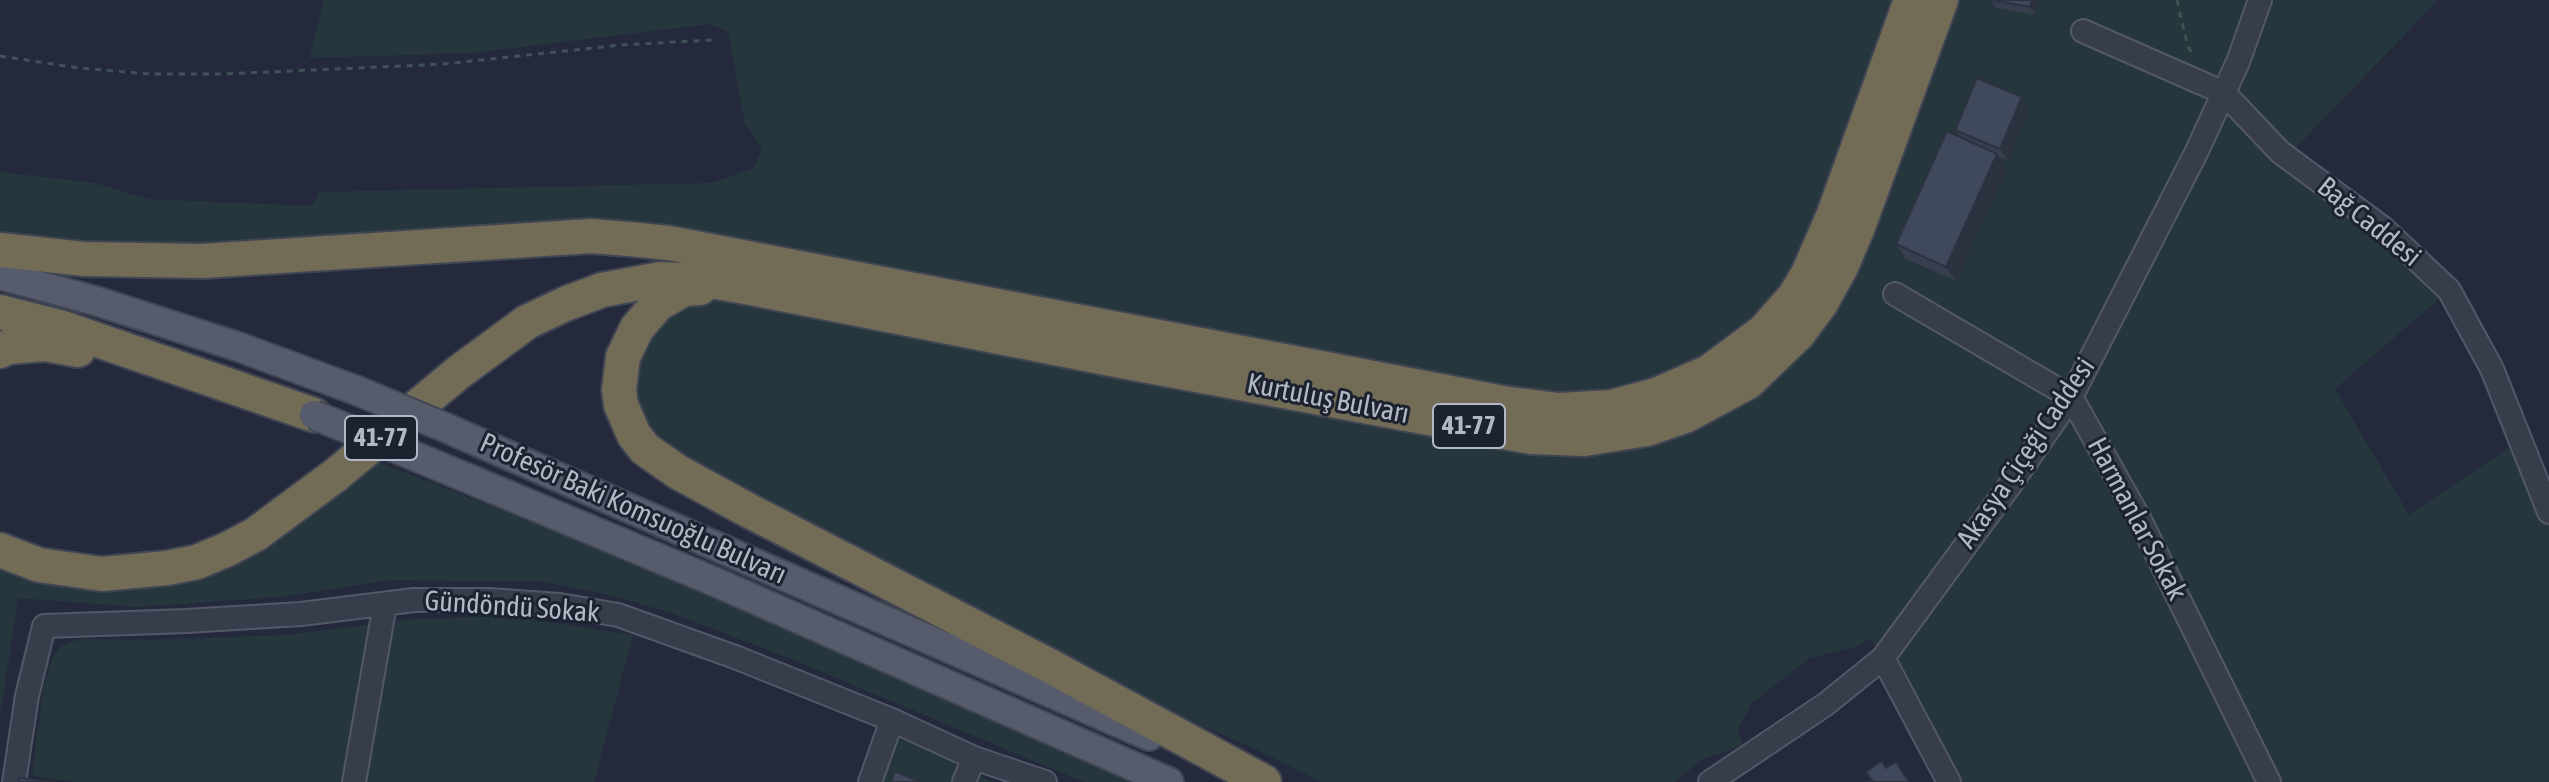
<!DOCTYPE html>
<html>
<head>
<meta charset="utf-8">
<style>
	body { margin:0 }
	canvas { display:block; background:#242a3c }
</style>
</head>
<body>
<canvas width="2549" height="782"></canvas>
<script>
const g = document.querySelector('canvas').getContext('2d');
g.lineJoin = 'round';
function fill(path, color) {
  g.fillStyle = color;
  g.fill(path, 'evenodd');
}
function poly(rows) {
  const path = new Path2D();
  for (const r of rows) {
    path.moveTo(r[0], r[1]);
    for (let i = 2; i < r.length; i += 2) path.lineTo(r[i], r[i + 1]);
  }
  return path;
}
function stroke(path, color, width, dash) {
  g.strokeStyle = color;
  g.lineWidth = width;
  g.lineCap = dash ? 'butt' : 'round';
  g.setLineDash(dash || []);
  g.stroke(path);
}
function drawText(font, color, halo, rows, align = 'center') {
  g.font = font + ' "Asap Condensed",sans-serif';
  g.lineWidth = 6;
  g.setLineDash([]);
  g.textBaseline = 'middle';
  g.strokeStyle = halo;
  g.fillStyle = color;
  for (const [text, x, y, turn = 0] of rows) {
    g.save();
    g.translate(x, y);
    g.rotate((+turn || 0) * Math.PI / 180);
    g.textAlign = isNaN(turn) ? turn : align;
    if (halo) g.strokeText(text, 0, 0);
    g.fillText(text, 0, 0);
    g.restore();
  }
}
const green = poly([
	[324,0,1895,0,1794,269,1763,308,1718,347,1668,372,1612,389,1572,392,1532,389,1490,382,695,230,621,223,180,245,89,245,0,237,0,172,95,183,147,199,312,206,319,192,711,183,754,168,762,148,745,124,728,32,710,24,471,53,309,58],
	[1954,0,2438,0,2287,157,2449,290,2335,389,2409,515,2522,439,2549,504,2549,782,1949,782,1871,638,1855,647,1810,658,1752,703,1738,729,1743,745,1703,759,1674,782,1322,782,1254,748,1151,704,669,448,643,426,632,400,640,339,691,299,731,299,1194,388,1728,405],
	[376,461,549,529,1146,782,1084,782,796,661,672,613,606,594,545,582,391,580,280,597,138,607,18,598,0,717,0,564,135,585],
	[510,616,633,635,594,782,77,782,32,776,43,689,53,657,61,646,80,639,145,640,286,635,415,619],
	[897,736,993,782,882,782]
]);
const path = poly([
	[2177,0,2187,44,2193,56],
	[0,56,79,68,150,74,224,74,444,64,621,45,712,40]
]);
const minor = poly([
	[2083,31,2224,93,2280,152,2383,228,2449,290,2492,369,2549,512],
	[1895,294,2071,397,2138,516,2269,782],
	[1883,658,1949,782],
	[14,782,27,696,44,626,186,621,301,614,414,600,488,600,560,605,618,615,735,657,892,720,974,758,1045,782],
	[354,782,385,604],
	[870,782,892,720],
	[964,782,974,758],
	[1710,782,1826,704,1883,658,2010,485,2071,397,2196,153,2238,62,2260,0]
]);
const major = poly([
	[0,275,96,301,236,346,358,391],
	[444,427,1149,736],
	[400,450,713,581,1169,782]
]);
const highway = poly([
	[0,250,84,259,203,261,591,236,629,239,669,243,1503,403,1559,410,1612,407,1656,395,1709,372,1763,332,1794,297,1808,274,1834,214,1911,0],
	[700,288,684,289,658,304,637,328,623,357,619,390,621,405,634,435,645,449,678,472,744,508,1048,665,1264,782],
	[0,312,63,328,314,415],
	[0,351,8,347,45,344,78,350],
	[0,550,39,565,102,574,167,568,197,562,228,549,256,534,337,474,459,372,527,322,565,304,602,290,661,279,717,282,756,289,1116,360,1531,437,1584,439,1647,429,1685,416,1748,382,1798,334,1821,303,1841,267,1858,227,1941,0]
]);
const majorBridge = poly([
	[358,391,444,427],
	[314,415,400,450]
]);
const wall = poly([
	[2038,0,2036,15,1996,8,1991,1],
	[2030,109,2008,160,1999,157,2007,168,1956,281,1906,259,1896,244,1960,137,1955,130]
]);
const shadedWall = poly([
	[2032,0,2038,0,2036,15,2030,7],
	[2022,97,2030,109,2008,160,2000,149],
	[1997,154,2007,168,1956,281,1946,267]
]);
const building = poly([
	[1991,0,2032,0,2030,7,1991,0],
	[1977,78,2022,97,2000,149,1955,130,1977,78],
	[1947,131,1997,154,1946,267,1896,244,1947,131],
	[1882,761,1886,768,1896,762,1909,782,1868,782,1872,780,1866,772,1882,761],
	[895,771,920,782,891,782,895,771],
	[19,778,55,782,18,782,19,778]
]);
const shields = [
	[1469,426,72],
	[381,438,72]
];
const shieldNames = [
	["41-77",1469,426],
	["41-77",381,438]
];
const streetNames = [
	["Bağ Caddesi",2369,222,39],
	["Kurtuluş Bulvarı",1328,399,11],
	["Akasya Çiçeği Caddesi",2026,453,-56],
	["Profesör Baki Komsuoğlu Bulvarı",633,509,24],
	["Harmanlar Sokak",2137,519,62],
	["Gündöndü Sokak",512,607,4]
];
fill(green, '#26363d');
stroke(minor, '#535867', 26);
stroke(major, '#414655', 32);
stroke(highway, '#404554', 38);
stroke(path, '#415257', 3, [6, 6]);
stroke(minor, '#383d4c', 22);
stroke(major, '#565c6c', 28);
stroke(highway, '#726b55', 34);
stroke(majorBridge, '#414655', 32, []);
stroke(majorBridge, '#565c6c', 28);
fill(wall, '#373e4e');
fill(shadedWall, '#2d3240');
fill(building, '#40485b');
stroke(building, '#2d3240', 2);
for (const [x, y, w] of shields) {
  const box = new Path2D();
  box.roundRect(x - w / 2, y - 22, w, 44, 6);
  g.fillStyle = '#1d2231';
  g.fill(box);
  stroke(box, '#b3b8c7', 2);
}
drawText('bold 26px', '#b3b8c7', null, shieldNames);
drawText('28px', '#b3b8c7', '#1d2231', streetNames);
</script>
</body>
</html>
